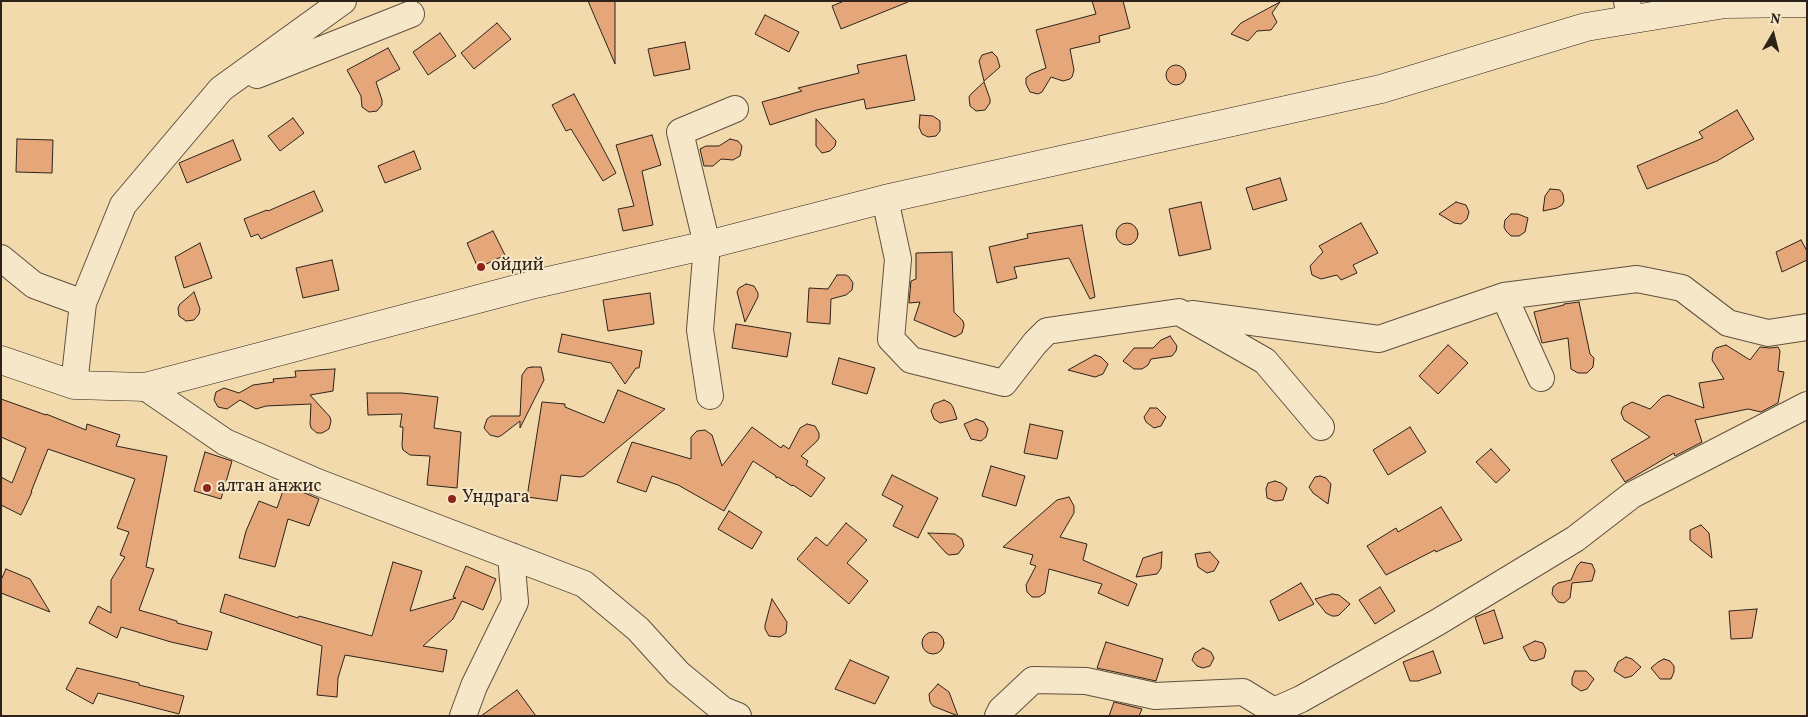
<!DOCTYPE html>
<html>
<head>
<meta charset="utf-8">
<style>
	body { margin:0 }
	#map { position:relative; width:1808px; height:717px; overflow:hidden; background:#f3daac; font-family:Vollkorn,serif }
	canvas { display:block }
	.frame { position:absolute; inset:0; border:2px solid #2d231b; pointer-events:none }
	.north { position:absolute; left:1748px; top:10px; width:50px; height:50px; -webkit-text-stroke:4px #f7e7c9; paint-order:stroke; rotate:8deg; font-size:14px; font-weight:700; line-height:20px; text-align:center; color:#2d231b }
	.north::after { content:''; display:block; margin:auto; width:18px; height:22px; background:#2d231b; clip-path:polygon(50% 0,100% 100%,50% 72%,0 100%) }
</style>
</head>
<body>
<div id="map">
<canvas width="1808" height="717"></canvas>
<div class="frame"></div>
<div class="north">N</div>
</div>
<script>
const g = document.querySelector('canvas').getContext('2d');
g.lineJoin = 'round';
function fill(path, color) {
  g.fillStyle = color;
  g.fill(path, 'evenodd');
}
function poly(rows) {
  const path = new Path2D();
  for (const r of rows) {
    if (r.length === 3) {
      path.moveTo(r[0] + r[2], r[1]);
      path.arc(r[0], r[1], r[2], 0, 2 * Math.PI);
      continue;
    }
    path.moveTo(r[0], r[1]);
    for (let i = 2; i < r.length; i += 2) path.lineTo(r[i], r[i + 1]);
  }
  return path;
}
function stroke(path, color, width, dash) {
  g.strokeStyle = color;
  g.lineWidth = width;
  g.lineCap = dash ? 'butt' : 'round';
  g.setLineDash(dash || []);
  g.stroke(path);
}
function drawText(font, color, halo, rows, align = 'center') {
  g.font = font + ' Vollkorn,serif';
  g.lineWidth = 4;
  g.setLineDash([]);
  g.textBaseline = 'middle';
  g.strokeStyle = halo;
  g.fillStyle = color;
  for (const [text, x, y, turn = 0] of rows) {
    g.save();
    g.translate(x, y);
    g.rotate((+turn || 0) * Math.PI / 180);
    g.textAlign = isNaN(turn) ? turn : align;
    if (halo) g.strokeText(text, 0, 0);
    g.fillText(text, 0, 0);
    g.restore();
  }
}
const building = poly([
	[588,1,615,1,615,64,588,1],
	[844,1,908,1,908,2,841,29,832,6,844,1],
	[1092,1,1123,1,1130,28,1099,36,1100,42,1070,49,1074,70,1072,77,1070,79,1063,81,1051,77,1042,92,1038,94,1030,92,1026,84,1026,78,1031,74,1046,68,1036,30,1096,14,1092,1],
	[1280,2,1272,13,1277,22,1271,30,1257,31,1248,41,1231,34,1241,23,1280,2],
	[765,15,799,32,789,52,755,34,765,15],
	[497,23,511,39,474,69,461,53,497,23],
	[440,33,456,56,428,75,413,52,440,33],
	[685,42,690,69,654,76,648,49,685,42],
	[388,48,400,69,376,82,382,100,382,105,377,111,369,112,362,107,361,96,347,70,388,48],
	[992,52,997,57,1000,67,984,81,979,61,982,55,992,52],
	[906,55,915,100,866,109,864,99,817,110,770,125,762,102,802,91,798,88,859,73,857,65,906,55],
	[1176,75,10],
	[984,82,990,99,990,103,985,110,976,111,970,106,969,97,971,94,984,82],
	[574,94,616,173,603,181,571,129,566,131,552,105,574,94],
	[1737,110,1754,139,1717,161,1647,189,1637,166,1703,138,1699,132,1737,110],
	[920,115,933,116,940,121,940,131,936,136,928,137,922,134,919,127,920,115],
	[293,118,304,133,280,151,268,136,293,118],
	[816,119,836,141,835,146,830,151,822,153,816,146,816,119],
	[652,135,661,165,642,171,653,225,623,231,618,209,634,206,616,145,652,135],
	[17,139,53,140,52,173,16,172,17,139],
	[730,139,738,141,742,146,740,156,733,160,721,159,713,166,704,166,700,149,706,146,719,146,730,139],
	[233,140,241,160,187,183,179,163,233,140],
	[414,151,421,169,385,183,378,166,414,151],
	[1280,178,1287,200,1253,210,1246,188,1280,178],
	[1550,189,1560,190,1563,194,1564,201,1562,205,1557,208,1543,211,1545,196,1550,189],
	[314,191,323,211,261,239,258,234,251,237,244,219,267,210,268,211,314,191],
	[1201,202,1211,249,1179,256,1169,209,1201,202],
	[1456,202,1466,205,1469,212,1467,219,1461,224,1454,223,1439,214,1456,202],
	[1511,214,1518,214,1528,218,1525,232,1519,236,1511,236,1506,231,1504,227,1505,220,1511,214],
	[1361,223,1378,253,1353,265,1357,273,1341,280,1337,275,1321,279,1312,275,1310,266,1323,252,1319,246,1361,223],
	[1127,234,11],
	[1082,225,1095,297,1090,299,1069,258,1014,267,1017,278,997,283,989,247,1028,238,1027,234,1082,225],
	[493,231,505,255,478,268,467,243,493,231],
	[1801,240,1807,251,1807,260,1782,272,1776,252,1801,240],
	[200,243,212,278,184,288,175,257,200,243],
	[952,252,954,312,963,321,964,325,962,333,955,337,914,320,920,302,909,303,911,281,916,279,916,253,952,252],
	[332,260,339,290,303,298,296,268,332,260],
	[837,275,846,275,849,277,853,283,852,290,846,295,831,299,830,324,807,322,809,288,828,289,837,275],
	[746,284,754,286,758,293,758,297,745,322,737,292,739,288,746,284],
	[194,292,200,309,199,314,194,320,186,321,179,316,178,308,180,304,194,292],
	[650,293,654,324,608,331,603,300,650,293],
	[1579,302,1590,354,1594,358,1593,367,1587,373,1578,373,1571,369,1568,338,1542,343,1534,312,1564,305,1564,304,1579,302],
	[736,324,791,333,787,357,732,348,736,324],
	[562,334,642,351,639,368,636,368,625,384,611,363,558,352,562,334],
	[1170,336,1177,346,1176,351,1172,356,1151,359,1148,365,1142,369,1134,369,1123,361,1134,348,1153,348,1161,340,1170,336],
	[1448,345,1468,363,1438,394,1419,376,1448,345],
	[1726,345,1750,360,1760,347,1770,348,1778,347,1780,351,1778,371,1784,372,1778,403,1761,412,1748,409,1695,420,1702,442,1675,456,1674,453,1625,482,1611,460,1650,437,1624,420,1621,413,1623,407,1632,402,1650,409,1662,397,1668,395,1704,408,1699,383,1724,379,1712,360,1713,352,1716,348,1726,345],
	[1095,355,1101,357,1108,364,1103,374,1095,377,1068,370,1095,355],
	[839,358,875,368,867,394,832,384,839,358],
	[532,367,541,367,544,380,520,428,520,421,502,435,498,437,490,435,484,428,487,419,491,416,520,416,522,375,527,368,532,367],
	[335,369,333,391,310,395,330,417,331,421,329,429,322,433,317,433,311,428,310,424,311,404,266,406,256,409,240,400,227,409,218,407,214,400,216,392,224,388,239,393,253,385,274,382,273,379,296,377,295,371,335,369],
	[618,390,665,409,584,476,580,477,561,475,557,501,527,497,542,402,565,404,565,407,604,423,618,390],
	[367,393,402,393,438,397,434,428,461,432,457,488,427,485,430,456,410,455,403,450,402,446,403,427,400,427,402,414,368,415,367,393],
	[1,399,46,415,46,414,86,430,87,424,120,435,116,446,167,456,146,567,154,569,139,610,177,621,177,623,212,632,207,650,171,642,121,627,117,638,89,623,98,606,111,613,111,580,125,557,120,555,129,532,117,528,135,479,48,449,31,492,32,492,21,515,1,505,1,477,12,483,26,448,1,437,1,399],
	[944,400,950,403,953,407,957,419,940,423,934,419,931,411,934,404,944,400],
	[1150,408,1157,408,1166,417,1161,426,1154,428,1146,422,1144,417,1150,408],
	[976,419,984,422,988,429,986,437,981,441,971,439,964,424,976,419],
	[807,424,815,426,819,433,819,438,817,441,801,456,808,461,806,465,825,478,811,497,793,485,792,486,778,477,776,478,776,476,753,461,724,511,678,485,652,476,646,492,617,482,632,442,691,459,691,437,697,431,705,430,712,435,722,466,752,427,781,448,783,445,789,449,800,428,807,424],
	[1030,424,1063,431,1057,459,1024,453,1030,424],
	[1410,427,1426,452,1388,475,1373,450,1410,427],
	[1491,449,1510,470,1496,483,1476,462,1491,449],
	[205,452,232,461,221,499,194,491,205,452],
	[991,466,1025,476,1016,506,982,496,991,466],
	[892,475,938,498,918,538,893,526,903,506,882,495,892,475],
	[1320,476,1326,478,1331,484,1328,504,1313,493,1309,487,1315,477,1320,476],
	[1275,481,1281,483,1287,488,1283,500,1275,501,1267,498,1266,489,1268,483,1275,481],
	[285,485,319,499,309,526,288,519,275,567,239,558,246,531,259,501,277,508,285,485],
	[1069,497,1074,506,1074,513,1060,537,1087,544,1083,560,1137,584,1128,606,1098,593,1102,584,1049,569,1045,593,1039,597,1032,597,1027,592,1026,585,1036,566,1030,564,1033,555,1003,547,1057,500,1069,497],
	[1441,507,1462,540,1436,552,1435,550,1386,575,1367,546,1396,528,1398,532,1441,507],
	[729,511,762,532,752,549,718,529,729,511],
	[846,523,867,540,847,563,868,581,849,604,797,559,816,537,827,546,846,523],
	[1701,525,1709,533,1712,558,1690,540,1690,530,1701,525],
	[928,533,955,534,962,539,964,546,958,554,949,555,946,553,928,533],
	[1162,552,1161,568,1157,574,1136,577,1143,558,1162,552],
	[1210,552,1219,562,1214,571,1207,573,1198,567,1195,554,1210,552],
	[393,562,422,571,410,611,456,598,453,597,466,566,496,579,483,610,462,601,453,619,423,646,447,650,443,672,345,655,338,678,337,697,317,695,322,646,220,612,225,594,298,618,299,616,372,636,393,562],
	[1581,562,1592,564,1595,571,1592,581,1572,583,1570,598,1564,603,1558,602,1552,594,1553,587,1558,583,1571,580,1577,566,1581,562],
	[6,569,30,579,50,612,1,593,1,580,6,569],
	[1301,583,1314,604,1279,621,1270,601,1301,583],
	[1380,587,1395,611,1375,624,1359,600,1380,587],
	[1332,594,1339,595,1350,604,1339,615,1336,616,1332,616,1326,613,1315,599,1332,594],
	[772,599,787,622,786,633,780,637,769,636,765,629,765,625,772,599],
	[1757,609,1752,638,1731,639,1729,611,1757,609],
	[1494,610,1503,638,1484,644,1475,617,1494,610],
	[933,643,11],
	[1535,641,1543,643,1546,650,1544,658,1535,661,1530,660,1523,647,1535,641],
	[1106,642,1163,659,1156,681,1097,668,1106,642],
	[1203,648,1211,652,1214,658,1210,666,1203,668,1197,666,1192,660,1195,653,1203,648],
	[1433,651,1441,673,1418,681,1410,681,1403,662,1433,651],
	[1626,657,1632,659,1641,667,1632,676,1625,678,1614,671,1618,662,1626,657],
	[1664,659,1670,661,1674,666,1674,672,1671,679,1660,679,1651,668,1658,662,1664,659],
	[850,660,889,677,875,704,835,689,850,660],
	[77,668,139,683,139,685,184,696,179,714,98,693,93,704,66,689,77,668],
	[1575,671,1586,671,1594,679,1587,689,1581,691,1572,685,1572,678,1575,671],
	[938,684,949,692,958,716,933,706,930,702,929,694,938,684],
	[517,690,536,716,481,716,517,690],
	[1114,702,1142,709,1139,716,1109,716,1114,702]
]);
const minor = poly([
	[1627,1,1630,19],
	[257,75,411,14],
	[885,199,898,259,891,339,911,360,1004,383,1035,343,1047,331,1179,312,1265,361,1321,427],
	[1,258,34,285,83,303],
	[1192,314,1379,339,1504,296],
	[1541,378,1504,296,1637,279,1682,288,1728,323,1768,333,1807,327],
	[74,385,83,303,123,205,221,89,343,1],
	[145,387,225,442,317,482,584,584,638,629,678,673,723,710,738,716],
	[710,396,700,330,707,245,680,132,735,109],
	[463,716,474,686,515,602,511,556],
	[998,716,1001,710,1033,680,1086,681,1155,696,1243,692,1274,711,1301,699,1438,622,1575,539,1632,495,1807,405]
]);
const secondary = poly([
	[1,360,74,385,145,387,535,284,707,245,885,199,1381,89,1586,27,1725,4,1807,3]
]);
const markers = [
	[481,267,5,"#8f2418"],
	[207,488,5,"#8f2418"],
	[452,499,5,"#8f2418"]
];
const poiNames = [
	["ойдий",491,267],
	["алтан анжис",217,488],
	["Ундрага",462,499]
];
fill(building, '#e5a67a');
stroke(building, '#2d231b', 1);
stroke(minor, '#5e513f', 28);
stroke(secondary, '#2d231b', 29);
stroke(minor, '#f7e7c9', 26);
stroke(secondary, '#f7e7c9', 28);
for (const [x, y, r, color] of markers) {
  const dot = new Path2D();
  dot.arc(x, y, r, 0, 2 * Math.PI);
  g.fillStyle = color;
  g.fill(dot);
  stroke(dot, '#f7e7c9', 2);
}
drawText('18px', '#2d231b', '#f7e7c9', poiNames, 'left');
</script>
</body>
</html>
